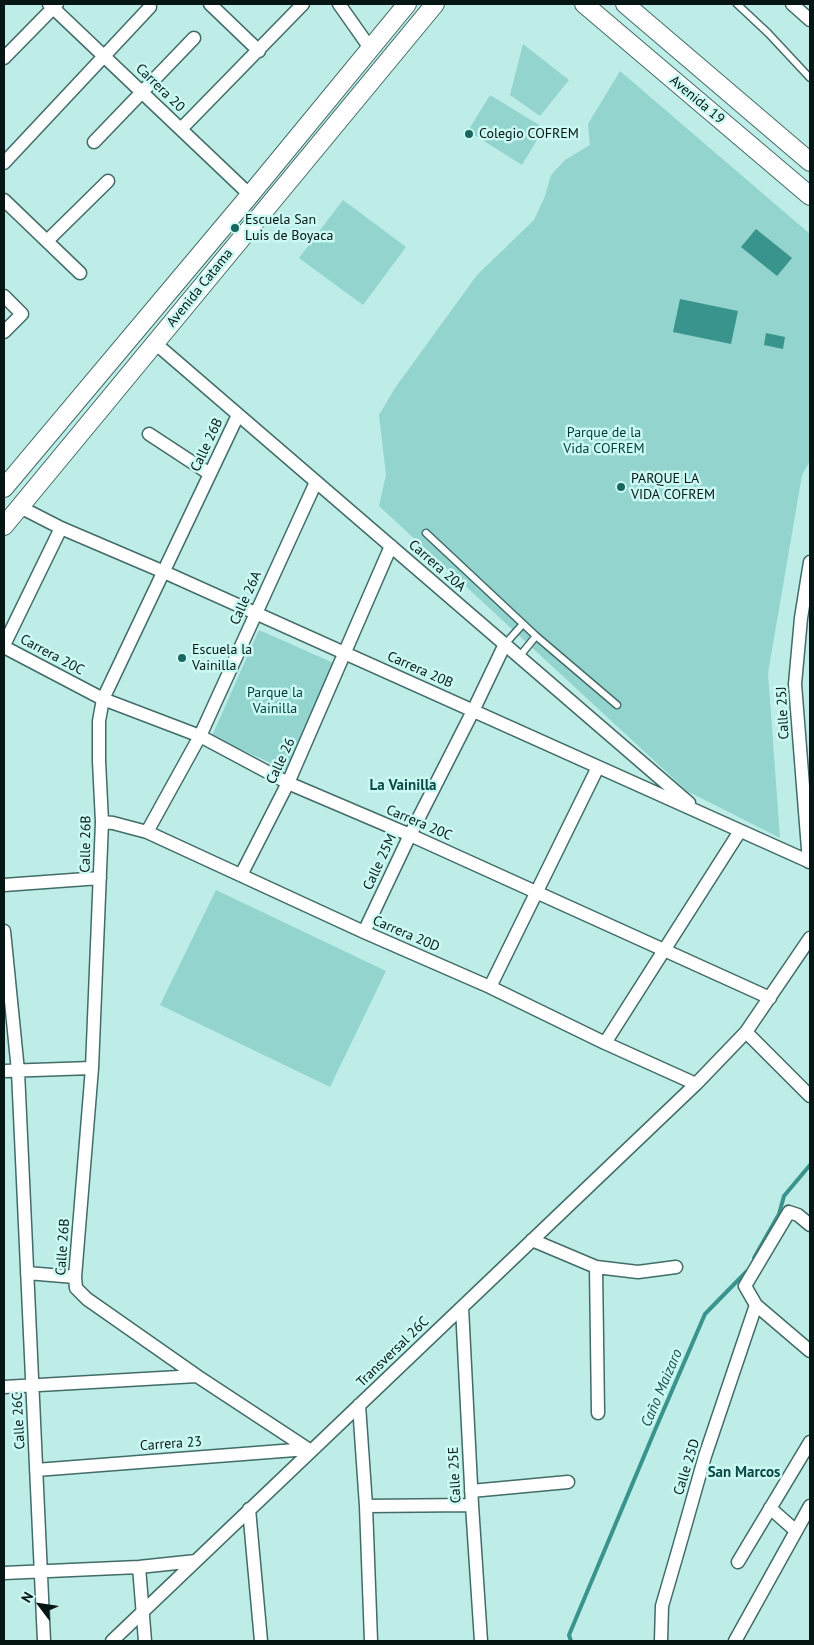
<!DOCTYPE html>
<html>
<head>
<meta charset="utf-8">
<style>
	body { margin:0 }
	#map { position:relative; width:814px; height:1645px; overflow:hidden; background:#beece7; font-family:"PT Sans",sans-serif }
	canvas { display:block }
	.frame { position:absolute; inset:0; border:5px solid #051614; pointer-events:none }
	.north { position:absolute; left:15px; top:1580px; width:50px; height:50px; -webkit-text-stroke:4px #cbf9f4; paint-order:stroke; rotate:301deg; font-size:14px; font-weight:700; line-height:20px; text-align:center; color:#051614 }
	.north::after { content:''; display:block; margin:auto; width:18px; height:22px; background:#051614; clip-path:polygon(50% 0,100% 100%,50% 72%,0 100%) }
</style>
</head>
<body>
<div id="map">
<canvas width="814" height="1645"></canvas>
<div class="frame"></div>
<div class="north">N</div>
</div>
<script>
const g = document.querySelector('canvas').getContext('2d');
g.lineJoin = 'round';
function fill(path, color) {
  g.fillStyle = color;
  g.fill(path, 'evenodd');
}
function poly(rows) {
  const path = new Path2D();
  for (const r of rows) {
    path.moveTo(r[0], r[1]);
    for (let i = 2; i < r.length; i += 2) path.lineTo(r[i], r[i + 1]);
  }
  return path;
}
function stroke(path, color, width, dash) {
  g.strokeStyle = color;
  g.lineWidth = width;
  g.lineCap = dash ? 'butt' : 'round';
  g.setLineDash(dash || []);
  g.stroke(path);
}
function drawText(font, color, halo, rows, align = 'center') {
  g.font = font + ' "PT Sans",sans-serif';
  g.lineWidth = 5;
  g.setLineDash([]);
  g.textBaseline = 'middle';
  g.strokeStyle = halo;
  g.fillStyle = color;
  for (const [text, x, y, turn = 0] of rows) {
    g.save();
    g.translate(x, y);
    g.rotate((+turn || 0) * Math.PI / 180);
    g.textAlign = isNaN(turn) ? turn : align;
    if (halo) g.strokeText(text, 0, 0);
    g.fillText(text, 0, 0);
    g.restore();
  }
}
const green = poly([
	[523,44,569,80,540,116,510,95],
	[620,71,810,234,810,461,802,475,768,673,780,838,687,791,379,506,386,475,379,415,395,388,477,275,534,220,545,196,551,175,565,160,590,145,588,124],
	[490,95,544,128,522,165,468,131],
	[343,200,406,247,363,305,299,258],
	[259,630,338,665,290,772,212,736],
	[216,890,386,971,330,1087,160,1005]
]);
const water = poly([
	[756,229,792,258,777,276,741,247],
	[680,299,738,311,731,344,673,332],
	[766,333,785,337,783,349,764,345]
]);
const stream = poly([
	[754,1258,779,1214,784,1196,810,1165],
	[571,1641,569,1635,655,1430,705,1314,747,1271]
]);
const lane = poly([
	[737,4,768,33,810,78],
	[426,533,536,636,617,705],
	[505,644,523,624],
	[519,657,536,636]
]);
const street = poly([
	[49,4,250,195],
	[210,4,259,51],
	[339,4,370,48],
	[792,4,810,20],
	[4,58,57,4],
	[181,129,303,4],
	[94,142,194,38],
	[4,163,150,7],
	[4,200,80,273],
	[47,241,108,181],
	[4,296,22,314,4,332],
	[155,343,689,803],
	[238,415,103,699,99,721,99,761,102,822,92,1068,75,1277,76,1288,87,1299,197,1376,308,1449,312,1450],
	[149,434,210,474],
	[20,507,61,528,164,572,810,862],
	[4,645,61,528],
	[4,647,103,699,200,736,288,783,410,835,770,998],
	[102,822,113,823,147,832,364,932,490,987,605,1043,696,1084],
	[147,832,200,736,316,482],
	[809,862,795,684,801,618,810,562],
	[241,875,288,783,391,546],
	[4,885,100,878],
	[4,931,18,1071,44,1641],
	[364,932,410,835,473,711,505,644],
	[490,987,598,767],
	[746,1032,810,1096],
	[605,1043,740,831],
	[4,1071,92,1068],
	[810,1225,798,1215,789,1212,745,1286,756,1305,810,1351],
	[532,1240,596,1267,638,1272,676,1267],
	[596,1267,598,1413],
	[27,1273,75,1277],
	[462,1307,472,1505,481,1641],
	[4,1387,197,1376],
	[359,1405,366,1506,371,1641],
	[36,1470,308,1449],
	[471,1491,568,1482],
	[366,1506,472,1505],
	[770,1508,796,1531],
	[249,1509,261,1641],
	[738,1562,810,1442],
	[139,1567,145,1641],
	[4,1573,139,1567,196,1561],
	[112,1641,696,1084,746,1032,810,938],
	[661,1641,662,1606,678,1551,705,1456,756,1305],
	[735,1641,810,1506]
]);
const secondary = poly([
	[584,4,810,196],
	[625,4,810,162],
	[4,488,250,195,407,4],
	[4,526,435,4]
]);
const markers = [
	[469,134,5,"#196560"],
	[235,228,5,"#196560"],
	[621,487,5,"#196560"],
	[182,658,5,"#196560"]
];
const streetNames = [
	["Carrera 20",160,88,44],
	["Avenida 19",697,100,40],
	["Avenida Catama",200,288,-51],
	["Calle 26B",207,445,-65],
	["Carrera 20A",437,566,41],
	["Calle 26A",246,598,-66],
	["Carrera 20C",52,655,28],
	["Carrera 20B",420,670,24],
	["Calle 25J",783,713,-93],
	["Calle 26",281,761,-65],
	["Carrera 20C",419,823,23],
	["Calle 26B",86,844,-89],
	["Calle 25M",380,862,-65],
	["Carrera 20D",406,934,23],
	["Calle 26B",63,1247,-86],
	["Transversal 26C",393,1352,-44],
	["Calle 26C",19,1421,-93],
	["Carrera 23",171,1444,-4],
	["Calle 25D",687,1467,-73],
	["Calle 25E",455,1475,-93]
];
const poiNames = [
	["Colegio COFREM",479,134],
	["Escuela San",245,220],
	["Luis de Boyaca",245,236],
	["PARQUE LA",631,479],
	["VIDA COFREM",631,495],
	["Escuela la",192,650],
	["Vainilla",192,666]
];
const parkNames = [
	["Parque de la",604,433],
	["Vida COFREM",604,449],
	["Parque la",275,693],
	["Vainilla",275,709]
];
const neighbourhoodNames = [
	["La Vainilla",403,786],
	["San Marcos",744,1473]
];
const waterNames = [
	["Caño Maizaro",662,1388,-67]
];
fill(green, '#93d4ce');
fill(water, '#39948d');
stroke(stream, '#39948d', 4);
stroke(lane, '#416c68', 9);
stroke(street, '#416c68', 15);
stroke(secondary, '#416c68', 20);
stroke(lane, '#fff', 6);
stroke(street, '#fff', 12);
stroke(secondary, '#fff', 18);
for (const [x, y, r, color] of markers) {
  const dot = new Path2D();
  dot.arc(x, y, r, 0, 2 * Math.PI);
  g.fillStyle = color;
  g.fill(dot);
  stroke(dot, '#cbf9f4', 2);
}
drawText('14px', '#051614', '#cbf9f4', streetNames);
drawText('14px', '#051614', '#cbf9f4', poiNames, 'left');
drawText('14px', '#003b37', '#cbf9f4', parkNames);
drawText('bold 15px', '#0c4a46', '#cbf9f4', neighbourhoodNames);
drawText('italic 15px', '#1a4e4a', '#cbf9f4', waterNames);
</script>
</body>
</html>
